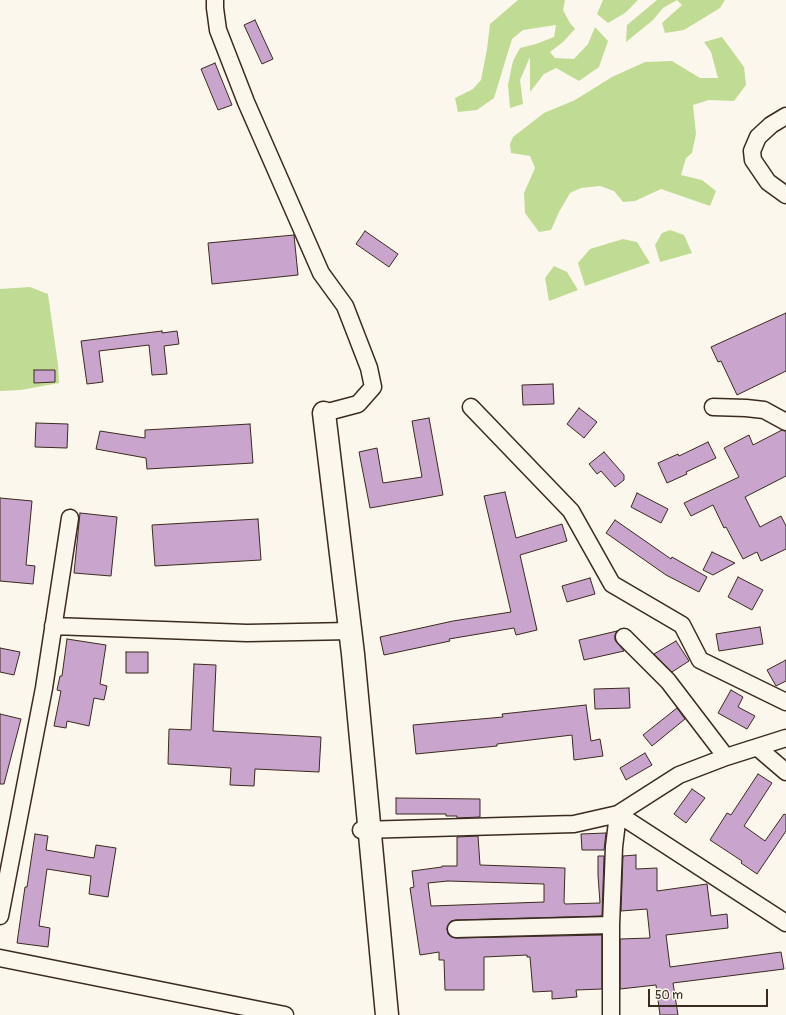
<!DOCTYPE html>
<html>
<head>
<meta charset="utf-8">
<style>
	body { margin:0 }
	#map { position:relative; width:786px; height:1015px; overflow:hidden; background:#fbf7ec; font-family:Pangolin,sans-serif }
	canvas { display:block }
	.scale { position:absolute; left:648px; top:989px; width:120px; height:18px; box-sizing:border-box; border:2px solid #3b2a1e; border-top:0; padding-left:5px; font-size:12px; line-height:14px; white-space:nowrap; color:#3b2a1e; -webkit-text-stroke:3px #fbf7ec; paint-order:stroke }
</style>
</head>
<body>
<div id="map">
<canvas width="786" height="1015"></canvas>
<div class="scale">50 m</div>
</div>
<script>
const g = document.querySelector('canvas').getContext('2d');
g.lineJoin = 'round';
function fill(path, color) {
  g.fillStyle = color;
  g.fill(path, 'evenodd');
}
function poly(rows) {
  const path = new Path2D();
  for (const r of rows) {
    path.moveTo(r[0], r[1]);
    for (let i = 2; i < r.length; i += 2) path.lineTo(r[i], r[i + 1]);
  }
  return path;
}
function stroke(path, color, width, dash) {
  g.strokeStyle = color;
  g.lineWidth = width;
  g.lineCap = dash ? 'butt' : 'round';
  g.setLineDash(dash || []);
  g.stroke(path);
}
const green = poly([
	[518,0,565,0,563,10,570,23,575,29,563,42,550,52,555,58,574,59,588,44,595,27,608,41,599,67,579,81,556,68,544,74,530,92,530,57,520,80,523,104,510,108,508,85,513,61,520,48,536,44,554,37,556,25,523,30,512,39,494,98,477,110,458,112,455,98,473,89,481,80,487,49,490,24],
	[603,0,638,0,625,13,608,23,597,14],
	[657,0,725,0,720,8,684,30,665,33,662,23,682,5,677,0,663,8,653,20,626,42,627,25],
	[722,37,744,67,746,85,734,101,709,100,693,105,696,134,692,153,686,158,681,175,702,180,716,191,710,206,661,189,635,201,623,202,614,191,600,186,581,188,570,193,559,212,551,230,539,232,525,213,524,193,535,168,530,156,511,153,510,144,513,137,544,113,575,100,612,77,645,62,672,61,700,78,718,78,711,52,704,42],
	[670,230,684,235,692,253,660,262,655,245,662,233],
	[623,239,637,242,650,263,585,286,578,263,590,249],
	[554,266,567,272,578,290,549,301,545,278],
	[30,287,48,294,58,365,59,383,21,390,0,391,0,289]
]);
const building = poly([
	[255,20,273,59,262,64,244,25,255,20],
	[215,63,232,105,218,110,201,69,215,63],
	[365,231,398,254,389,267,356,244,365,231],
	[294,235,298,275,212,284,208,243,294,235],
	[786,313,786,371,737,395,721,361,718,362,711,347,786,313],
	[162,331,162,333,177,331,179,344,164,346,167,374,152,375,149,345,99,351,103,382,87,384,81,341,162,331],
	[34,370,55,370,55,382,34,383,34,370],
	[553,384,554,404,523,405,522,385,553,384],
	[579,408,597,422,584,438,567,424,579,408],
	[429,418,443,495,370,508,359,452,377,448,383,483,422,477,412,421,429,418],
	[36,423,68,424,67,448,35,447,36,423],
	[250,424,253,463,147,469,146,458,96,449,100,431,145,438,145,430,250,424],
	[782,430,786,431,786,476,745,497,760,527,781,516,786,526,786,549,761,561,757,552,743,559,726,527,724,528,713,505,691,516,684,503,739,477,724,448,749,435,753,445,782,430],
	[708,442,716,458,686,472,687,474,667,483,658,463,678,454,679,456,708,442],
	[604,452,624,475,624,480,615,487,601,471,597,474,589,464,604,452],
	[505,492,516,538,562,524,567,541,520,555,537,630,516,635,514,628,449,639,450,641,384,655,380,637,453,621,511,612,484,496,505,492],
	[637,493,668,509,661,523,631,507,637,493],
	[0,498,32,501,26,565,35,566,33,584,0,581,0,498],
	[80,513,117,517,111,576,74,573,80,513],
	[258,519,261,560,155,566,152,525,258,519],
	[615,520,671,559,672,557,707,577,699,592,666,575,606,533,615,520],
	[712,552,735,563,713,575,703,570,712,552],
	[738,577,763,590,752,610,728,597,738,577],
	[590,578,595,594,567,602,562,586,590,578],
	[760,627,763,644,719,651,716,634,760,627],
	[617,631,615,635,615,640,624,651,584,660,579,640,617,631],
	[67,639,106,645,100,684,107,686,104,700,94,698,89,726,67,721,66,728,54,726,61,691,57,690,60,676,62,676,67,639],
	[676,641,689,661,672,672,654,654,676,641],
	[0,648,20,652,14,675,0,672,0,648],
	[126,652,148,652,148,673,126,673,126,652],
	[786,660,786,681,776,686,767,670,786,660],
	[194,664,216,665,213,731,321,737,319,772,255,769,254,786,230,785,231,768,168,764,169,729,191,730,194,664],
	[629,688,630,708,595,709,594,689,629,688],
	[731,690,743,697,738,707,755,716,747,729,718,713,731,690],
	[586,705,591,741,600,739,603,756,574,760,572,735,497,744,497,746,416,754,413,725,503,717,502,714,586,705],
	[677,708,685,719,652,746,643,735,677,708],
	[0,714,21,719,4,784,0,784,0,714],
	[645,753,652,765,626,780,620,768,645,753],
	[758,774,772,783,744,826,765,841,784,814,786,815,786,831,757,874,741,863,742,861,710,840,727,813,731,815,758,774],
	[692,789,705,798,686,823,674,814,692,789],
	[396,798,480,799,480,817,457,818,457,816,446,816,446,814,396,814,396,798],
	[606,833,604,850,582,850,581,834,606,833],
	[35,834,48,836,46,850,94,858,96,845,116,848,108,897,89,894,91,876,47,869,39,926,50,928,48,947,17,943,25,887,27,887,35,834],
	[478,836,480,865,565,868,564,902,565,904,600,903,598,875,598,856,604,856,602,916,456,920,451,921,448,925,447,929,448,934,452,937,456,938,602,935,602,989,576,990,577,997,552,999,552,991,533,992,530,957,527,957,527,955,484,957,484,990,445,990,444,960,439,960,439,952,420,955,410,888,414,887,412,871,442,867,442,866,457,866,457,837,478,836],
	[448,881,544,884,544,902,431,906,428,883,448,881],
	[636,855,636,869,657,868,657,891,707,884,711,916,727,914,728,928,666,935,670,967,781,952,784,969,673,983,678,1015,660,1015,656,985,620,989,620,939,650,938,647,909,621,911,623,856,636,855]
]);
const street = poly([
	[215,0,215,8,218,30,246,102,321,273,345,306,369,368,373,387,358,404,324,413],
	[786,116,771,125,758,137,752,151,753,160,768,182,786,195],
	[471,407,571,511,612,584,682,625,700,660,786,702],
	[713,407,746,408,764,410,786,422],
	[53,626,247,633,351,631],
	[624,637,668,681,726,757],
	[758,748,786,772],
	[361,830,574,824,618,814,679,775,726,757,786,738],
	[0,916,44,688,70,518],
	[456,929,611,925],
	[0,958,285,1015],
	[611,1015,611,925,614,847,618,814,786,923]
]);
const secondary = poly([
	[324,413,353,654,387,1015]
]);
fill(green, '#c0dc94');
fill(building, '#c9a5cd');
stroke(building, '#3b2a1e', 1);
stroke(street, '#3b2a1e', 19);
stroke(secondary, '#3b2a1e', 25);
stroke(street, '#fbf7ec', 16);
stroke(secondary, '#fbf7ec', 22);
</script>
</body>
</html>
